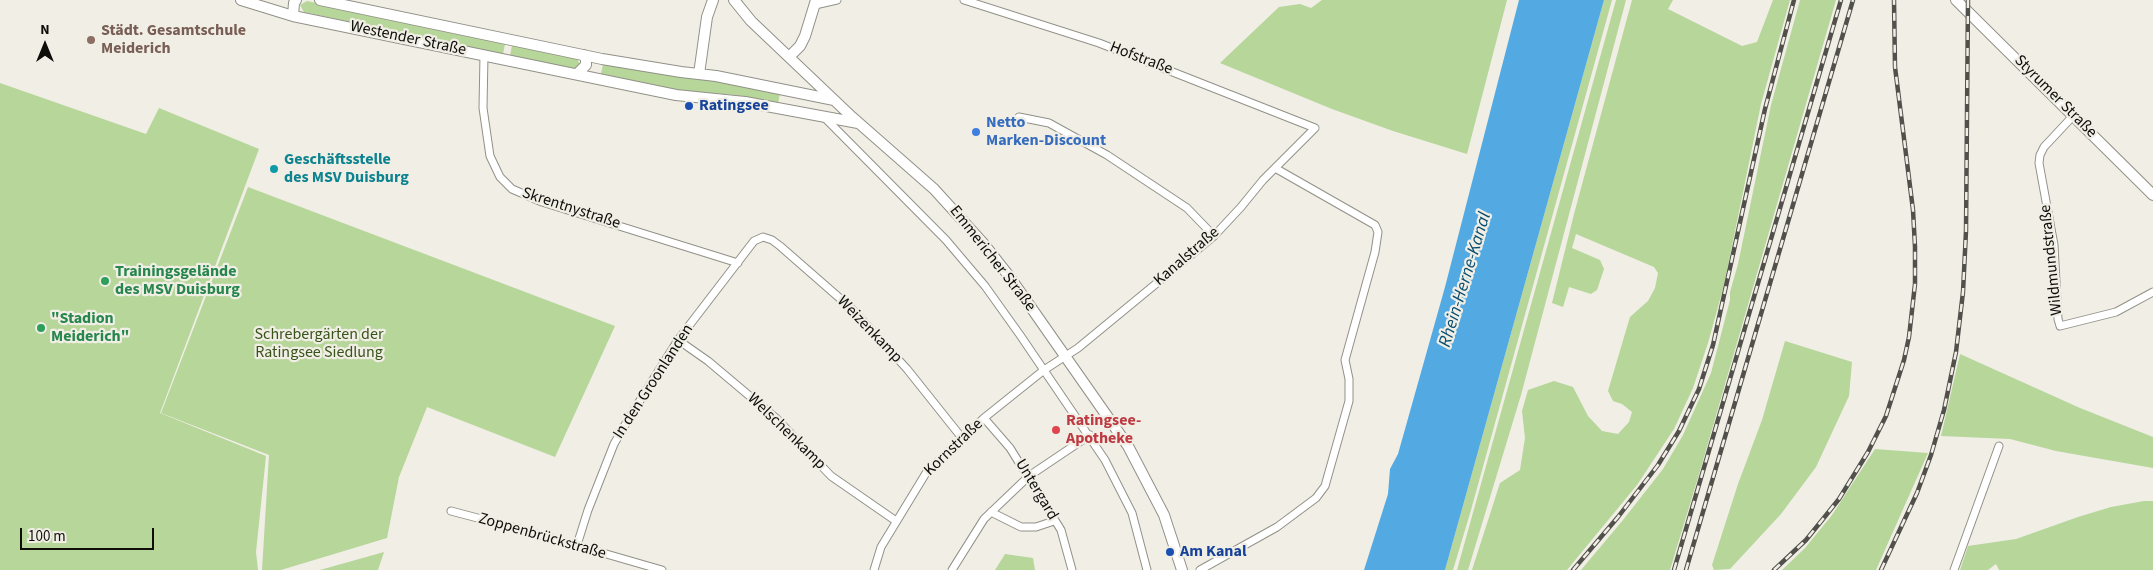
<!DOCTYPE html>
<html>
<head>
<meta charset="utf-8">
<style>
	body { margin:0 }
	#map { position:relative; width:2153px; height:570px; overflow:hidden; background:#f0eee5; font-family:"Source Sans 3",sans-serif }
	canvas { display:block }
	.north { position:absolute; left:20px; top:20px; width:50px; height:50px; -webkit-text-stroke:4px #f0eee5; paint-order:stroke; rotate:0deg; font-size:14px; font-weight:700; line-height:20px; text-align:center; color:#0e0d0a }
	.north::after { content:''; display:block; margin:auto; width:18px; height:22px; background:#0e0d0a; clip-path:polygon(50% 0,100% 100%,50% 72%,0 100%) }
	.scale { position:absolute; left:20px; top:528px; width:134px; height:22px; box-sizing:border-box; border:2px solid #0e0d0a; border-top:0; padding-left:6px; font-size:15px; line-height:18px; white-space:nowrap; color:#0e0d0a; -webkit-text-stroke:4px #f0eee5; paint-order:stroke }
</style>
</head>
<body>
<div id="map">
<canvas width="2153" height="570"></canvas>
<div class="north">N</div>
<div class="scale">100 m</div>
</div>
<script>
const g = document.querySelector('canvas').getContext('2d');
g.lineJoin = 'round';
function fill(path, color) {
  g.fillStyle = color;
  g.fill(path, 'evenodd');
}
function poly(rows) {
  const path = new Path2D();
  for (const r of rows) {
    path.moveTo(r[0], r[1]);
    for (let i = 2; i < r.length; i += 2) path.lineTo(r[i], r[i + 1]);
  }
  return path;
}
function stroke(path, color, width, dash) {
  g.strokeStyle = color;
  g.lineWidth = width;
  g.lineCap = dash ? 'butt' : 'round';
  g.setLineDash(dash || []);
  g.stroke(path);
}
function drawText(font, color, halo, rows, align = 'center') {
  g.font = font + ' "Source Sans 3",sans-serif';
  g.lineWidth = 4.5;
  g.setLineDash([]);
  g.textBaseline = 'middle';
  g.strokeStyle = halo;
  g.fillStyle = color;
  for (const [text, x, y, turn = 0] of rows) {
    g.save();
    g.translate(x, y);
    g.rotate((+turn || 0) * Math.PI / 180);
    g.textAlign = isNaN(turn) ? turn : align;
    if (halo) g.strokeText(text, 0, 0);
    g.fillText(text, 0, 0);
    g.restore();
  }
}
const green = poly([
	[1322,0,1507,0,1467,154,1393,131,1332,109,1220,63,1279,7,1300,4,1311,8],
	[1604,0,1612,0,1471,510,1453,570,1445,570],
	[1616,0,1626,0,1521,395,1468,570,1457,570],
	[1632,0,1673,0,1668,9,1742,46,1757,42,1773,0,1790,0,1761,104,1724,285,1708,343,1693,388,1674,429,1637,485,1567,570,1472,570,1500,483,1520,470,1525,438,1522,411,1528,390,1554,381,1573,387,1588,416,1602,431,1618,434,1629,422,1632,412,1622,404,1613,401,1608,391,1630,317,1648,301,1655,288,1658,273,1654,267,1576,234,1572,248,1600,260,1604,269,1597,290,1591,294,1569,287,1563,307,1552,303,1574,214],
	[1800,0,1836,0,1700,471,1670,570,1581,570,1623,520,1663,469,1683,435,1711,373,1730,300,1730,292,1738,264,1771,105],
	[307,1,505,44,503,54,304,12,300,5],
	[512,45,577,58,580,65,574,69,510,56],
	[604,61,780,93,778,104,735,95,677,90,607,76,600,77],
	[0,83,146,134,159,108,259,149,160,413,266,456,256,552,258,570,0,570],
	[248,187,615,326,555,457,427,407,399,477,387,538,281,570,262,570,269,455,161,413],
	[1785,341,1852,362,1849,396,1816,467,1781,514,1730,569,1714,570,1712,565,1738,484,1762,420],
	[1960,354,2080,408,2153,437,2153,468,2056,451,2010,439,1941,436],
	[1875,449,1928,453,1876,570,1782,570,1805,548,1832,515],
	[2144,501,2153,501,2153,570,1999,570,1996,564,1988,570,1960,570,1968,546,2016,539,2078,517,2111,507],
	[384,552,378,570,320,570],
	[1005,554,1033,558,1035,570,995,570]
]);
const water = poly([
	[1519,0,1604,0,1445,570,1364,570,1388,494,1390,469,1398,454,1445,287]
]);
const street = poly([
	[815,5,837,0],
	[484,55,483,108,490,156,500,177,512,189,542,202,738,263],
	[2073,116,2044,147,2040,155,2039,163,2054,245,2058,319,2060,326,2116,312,2153,292],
	[1019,117,1049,123,1107,155,1187,208,1214,236],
	[825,118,946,240,985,286,1020,335,1105,460,1132,513,1147,570],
	[678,340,708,361,777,419,831,476,896,521],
	[984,418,1010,448,1061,530,1072,570],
	[451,511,523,530,662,570],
	[991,512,1021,527,1036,527,1054,521],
	[577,545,588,510,614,444,629,418,678,340,754,241,763,237,772,240,780,246,851,308,907,369,962,438],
	[874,570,881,547,926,473,984,418,1044,370,1078,348,1214,236,1241,207,1263,180,1315,128,1099,43,964,0],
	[952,570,984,519,1029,476,1090,435],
	[1200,570,1277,527,1316,498,1325,486,1349,401,1349,379,1345,360,1375,252,1378,232,1375,225,1275,168],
	[1954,570,1999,446]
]);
const secondary = poly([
	[241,0,293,16,608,81,676,95,745,102,858,123],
	[320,0,602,59,681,72,716,76,834,100],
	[734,0,751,21,852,117,934,189,983,243,1009,276,1128,446,1164,515,1182,570],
	[1956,0,2153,195],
	[293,16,294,3,296,0],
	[789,57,800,46,805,36,816,0],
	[577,74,586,65,586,60,584,55],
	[699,74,707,17,713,0]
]);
const rail = poly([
	[1573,570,1618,517,1658,465,1679,431,1699,389,1713,345,1765,109,1794,0],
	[1674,570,1841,0],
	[1686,570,1853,0],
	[1774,570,1806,540,1823,519,1839,499,1868,452,1886,416,1904,360,1909,337,1915,284,1915,247,1913,210,1895,67,1894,0],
	[1881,570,1917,493,1931,455,1944,410,1956,352,1963,292,1966,231,1968,0]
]);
const markers = [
	[91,40,5,"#8d6e63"],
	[689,106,5,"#1a4fb4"],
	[976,132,5,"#3f7fe0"],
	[274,169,5,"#0f9aa8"],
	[105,281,5,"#2e9e5b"],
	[41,328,5,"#2e9e5b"],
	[1056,430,5,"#e0444e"],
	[1170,552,5,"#1a4fb4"]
];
const educationNames = [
	["Städt. Gesamtschule",101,31],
	["Meiderich",101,49]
];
const streetNames = [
	["Westender Straße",408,39,12],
	["Hofstraße",1141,59,21],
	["Styrumer Straße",2055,97,45],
	["Skrentnystraße",571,209,18],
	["Kanalstraße",1187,257,-41],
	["Emmericher Straße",992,259,52],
	["Wildmundstraße",2052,260,-96],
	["Weizenkamp",869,330,46],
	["In den Groonlanden",654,382,-57],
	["Welschenkamp",786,432,44],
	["Kornstraße",954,448,-44],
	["Untergard",1036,490,59],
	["Zoppenbrückstraße",542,537,16]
];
const transitNames = [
	["Ratingsee",699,106],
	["Am Kanal",1180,552]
];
const shopNames = [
	["Netto",986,123],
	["Marken-Discount",986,141]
];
const cultureNames = [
	["Geschäftsstelle",284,160],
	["des MSV Duisburg",284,178]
];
const leisureNames = [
	["Trainingsgelände",115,272],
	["des MSV Duisburg",115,290],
	["\"Stadion",51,319],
	["Meiderich\"",51,337]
];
const parkNames = [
	["Schrebergärten der",319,335],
	["Ratingsee Siedlung",319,353]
];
const healthNames = [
	["Ratingsee-",1066,421],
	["Apotheke",1066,439]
];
const waterNames = [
	["Rhein-Herne-Kanal",1466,280,-73]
];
fill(green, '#b6d69a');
fill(water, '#53a9e2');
stroke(street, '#929188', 9);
stroke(secondary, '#929188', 12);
stroke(street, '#fff', 7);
stroke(secondary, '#fff', 10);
stroke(rail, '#51504b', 4.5);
stroke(rail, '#f0eee5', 2.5, [8]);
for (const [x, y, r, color] of markers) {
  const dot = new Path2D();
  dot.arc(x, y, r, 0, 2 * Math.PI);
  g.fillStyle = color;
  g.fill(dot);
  stroke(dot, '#f0eee5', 2);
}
drawText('bold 16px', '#785e54', '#f0eee5', educationNames, 'left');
drawText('16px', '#0e0d0a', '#f0eee5', streetNames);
drawText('bold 16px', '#164399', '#f0eee5', transitNames, 'left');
drawText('bold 16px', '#366cbe', '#f0eee5', shopNames, 'left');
drawText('bold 16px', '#0d838f', '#f0eee5', cultureNames, 'left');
drawText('bold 16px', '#27864d', '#f0eee5', leisureNames, 'left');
drawText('16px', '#38531a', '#f0eee5', parkNames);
drawText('bold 16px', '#be3a42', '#f0eee5', healthNames, 'left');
drawText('italic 18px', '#064d72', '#f0eee5', waterNames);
</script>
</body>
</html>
